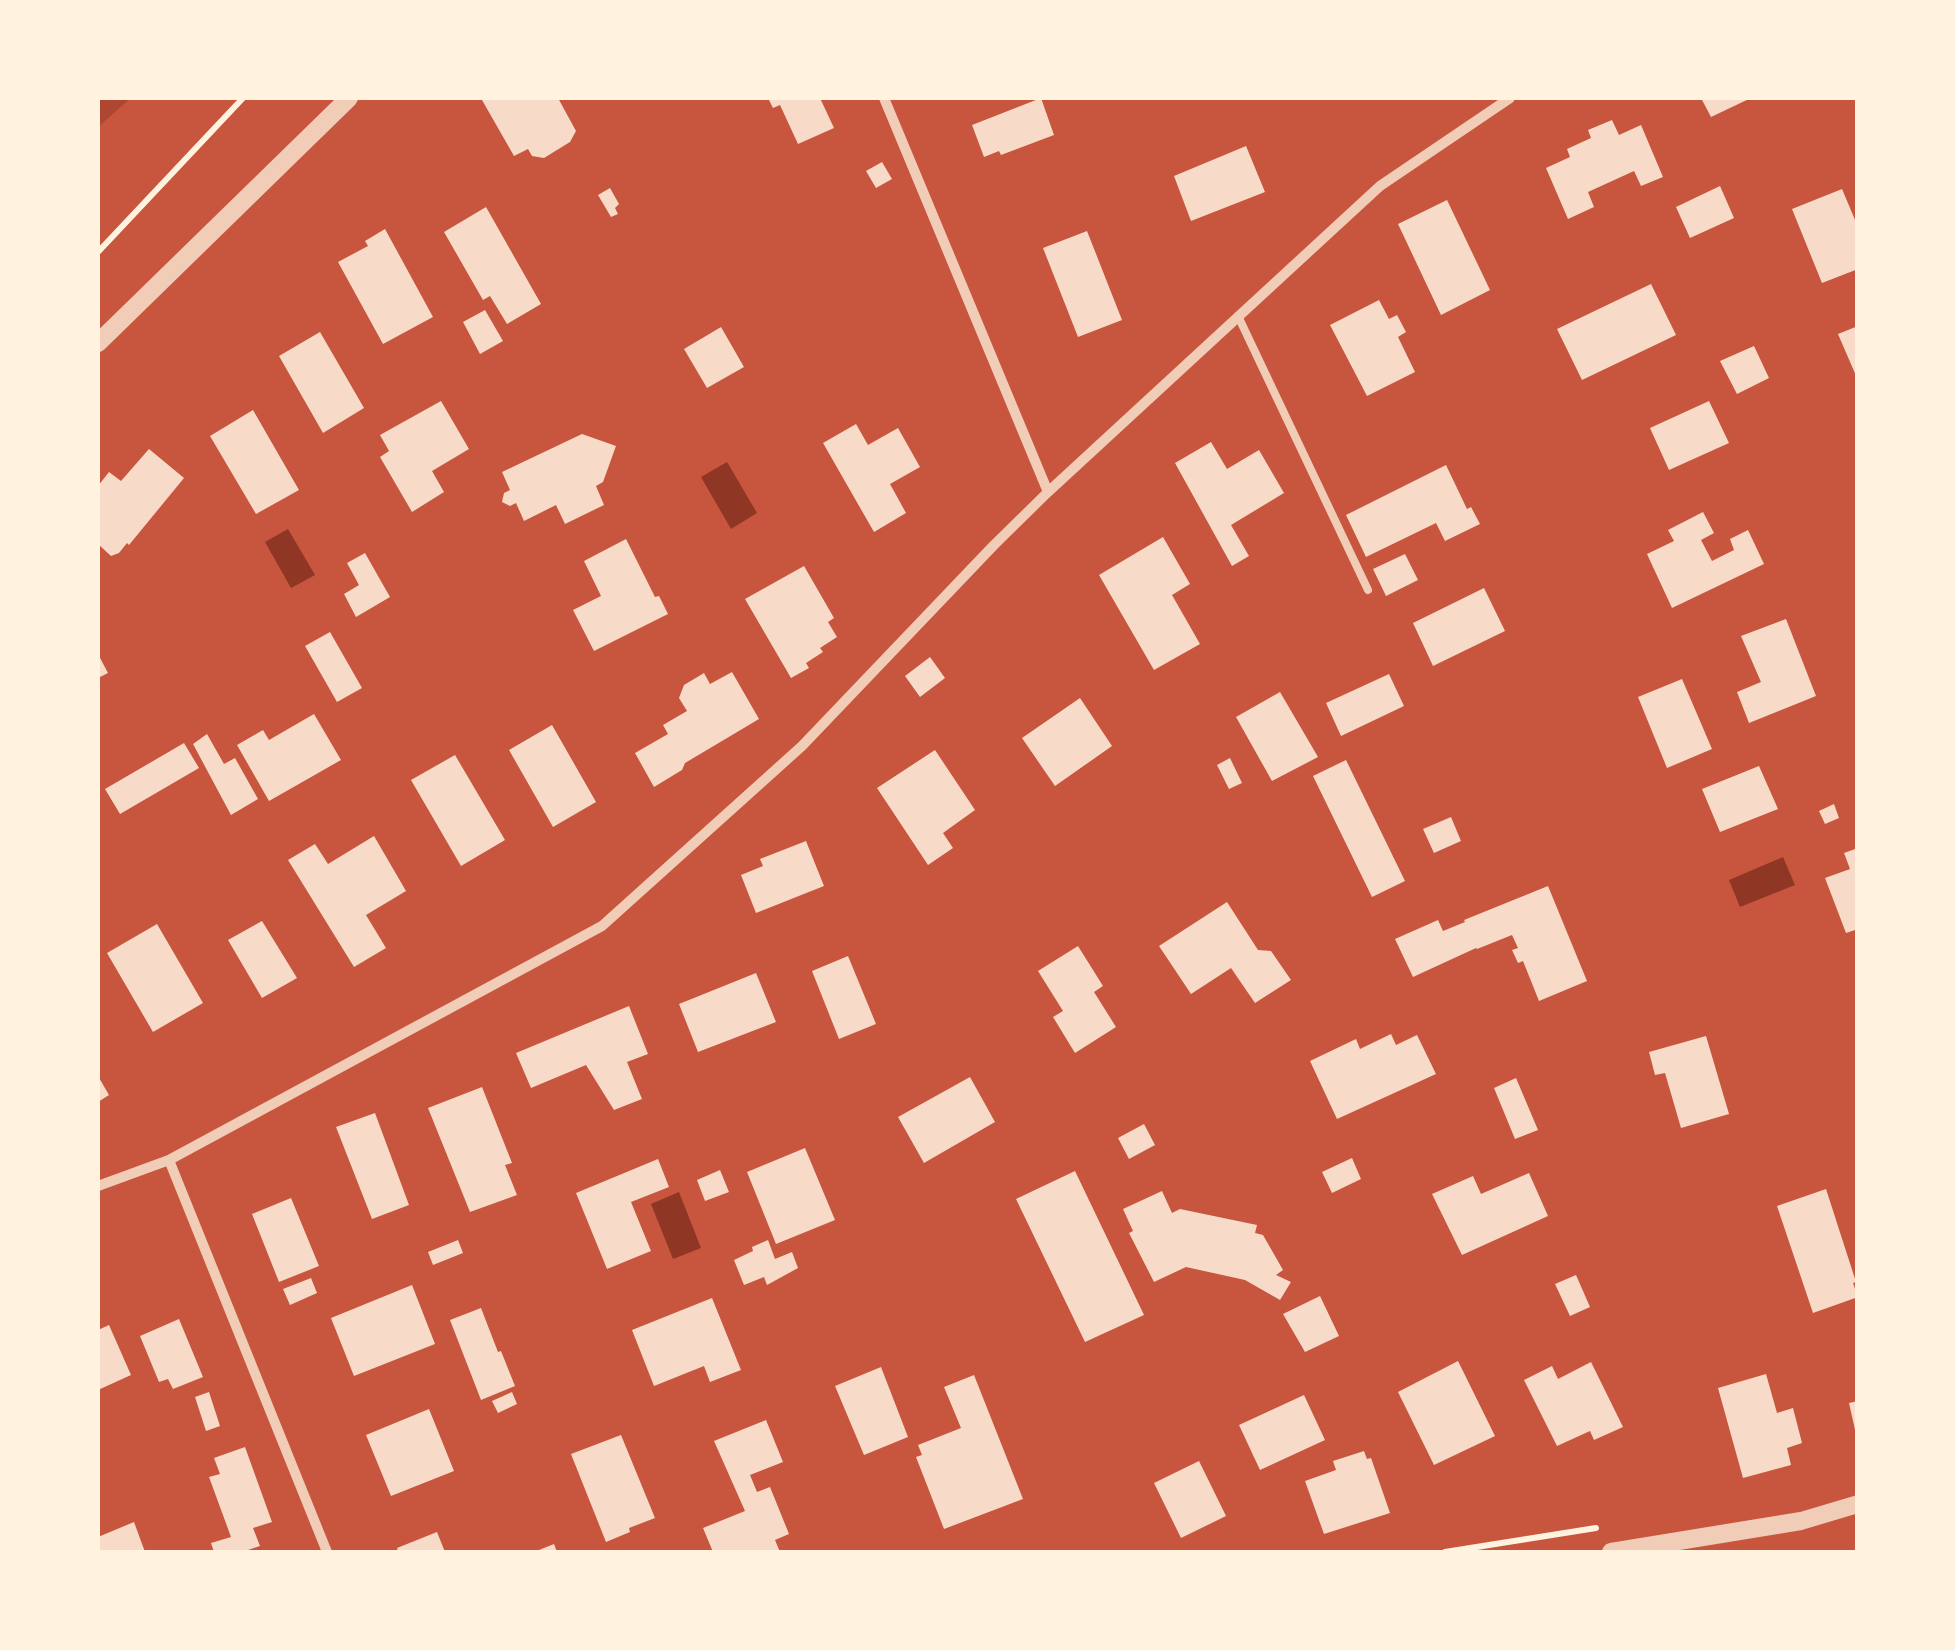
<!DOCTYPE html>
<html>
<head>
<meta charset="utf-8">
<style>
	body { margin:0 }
	#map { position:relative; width:1955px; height:1650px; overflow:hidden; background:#c8553d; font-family:"Noto Sans",sans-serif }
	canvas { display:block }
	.frame { position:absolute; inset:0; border:100px solid #fff3e0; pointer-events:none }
</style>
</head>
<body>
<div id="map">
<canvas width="1955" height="1650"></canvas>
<div class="frame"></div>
</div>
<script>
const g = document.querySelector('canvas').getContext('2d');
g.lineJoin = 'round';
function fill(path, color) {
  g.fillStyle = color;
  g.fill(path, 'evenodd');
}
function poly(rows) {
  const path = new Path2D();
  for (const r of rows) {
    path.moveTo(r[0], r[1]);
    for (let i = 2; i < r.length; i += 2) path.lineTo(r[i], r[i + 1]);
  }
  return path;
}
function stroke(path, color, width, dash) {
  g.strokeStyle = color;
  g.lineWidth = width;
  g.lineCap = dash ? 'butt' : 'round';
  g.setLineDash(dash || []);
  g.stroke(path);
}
const green = poly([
	[98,98,131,98,98,127]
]);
const water = poly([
	[727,462,757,513,731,529,701,477],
	[288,529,315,575,291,588,265,542],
	[1783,857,1795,885,1740,907,1729,880],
	[679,1192,701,1248,673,1259,651,1204]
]);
const building = poly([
	[487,98,558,98,576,131,570,142,544,158,532,156,528,149,514,156,482,100],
	[768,98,820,98,834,128,798,144,780,105,773,108],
	[1041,98,1054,135,1001,155,999,151,984,157,972,125],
	[1701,98,1751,98,1711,117],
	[1612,120,1619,135,1641,125,1663,177,1641,186,1634,171,1588,192,1594,207,1568,219,1546,168,1570,157,1567,149,1591,138,1588,130],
	[1246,146,1265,192,1191,221,1174,176],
	[882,162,892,179,876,188,866,171],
	[1720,186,1734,218,1690,238,1676,207],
	[610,188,619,204,615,208,618,214,611,217,598,195],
	[1842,189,1858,227,1858,269,1822,283,1792,209],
	[1447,200,1490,290,1441,315,1398,224],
	[486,207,541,304,507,324,490,296,483,300,444,232],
	[385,229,433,317,383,344,338,262,368,246,365,241],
	[1087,231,1122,320,1078,337,1043,248],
	[1651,284,1676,335,1582,380,1557,329],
	[1379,300,1389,319,1397,315,1406,332,1398,337,1415,372,1367,396,1330,325],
	[485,310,503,341,480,354,463,322],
	[1858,326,1858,378,1857,378,1838,334],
	[721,327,744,367,707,388,684,349],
	[320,332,364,408,323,433,279,356],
	[1754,346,1769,378,1737,394,1720,361],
	[441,401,469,449,432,471,444,492,412,512,380,457,389,451,380,435],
	[1709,401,1729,443,1669,470,1650,428],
	[253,410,299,490,256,514,210,436],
	[856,424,868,445,898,428,920,467,890,484,906,513,874,532,823,443],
	[582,434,616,446,603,482,596,486,604,505,565,524,556,505,524,521,516,503,510,506,502,502,504,493,510,490,502,472],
	[1211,442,1227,469,1259,450,1284,493,1231,525,1249,556,1232,566,1175,463],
	[149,449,184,478,129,545,127,543,119,553,111,556,98,544,98,486,109,472,121,481],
	[1446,465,1467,509,1471,507,1480,524,1445,541,1436,523,1366,557,1346,515],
	[1703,512,1714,533,1701,540,1712,561,1734,550,1730,539,1748,530,1764,564,1672,608,1647,554,1674,541,1668,530],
	[1163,537,1190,584,1172,595,1200,644,1154,670,1099,575],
	[626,539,655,597,659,596,668,614,594,651,573,610,601,596,584,561],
	[365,553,390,597,356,617,344,594,359,585,347,563],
	[1405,554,1418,580,1386,596,1373,569],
	[804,566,834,618,828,622,837,637,820,648,823,652,806,663,809,668,791,678,745,599],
	[1484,588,1505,631,1433,666,1413,623],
	[1786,619,1816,696,1749,723,1737,692,1761,682,1741,636],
	[330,632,362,688,337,702,305,646],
	[98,654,108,673,98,678],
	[930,657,945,678,920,697,905,676],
	[732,672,759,719,685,763,682,770,654,787,635,753,668,734,663,725,687,711,679,698,684,685,704,673,710,684],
	[1389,674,1404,706,1341,736,1326,703],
	[1682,679,1712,749,1667,768,1638,697],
	[1280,692,1318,757,1272,781,1236,717],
	[1080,698,1112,746,1055,786,1022,738],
	[314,714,341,760,269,801,237,745,263,730,269,740],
	[552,725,596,802,553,827,509,750],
	[207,734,224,764,235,758,258,799,231,815,193,744],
	[184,743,199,768,120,814,105,789],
	[935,750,975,810,943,833,953,848,928,865,877,788],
	[455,755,505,840,461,866,411,780],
	[1230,758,1242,783,1229,789,1217,765],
	[1346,760,1405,881,1372,897,1313,776],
	[1759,766,1778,809,1720,832,1702,789],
	[1834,804,1839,818,1825,824,1819,811],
	[1451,817,1461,841,1434,853,1423,829],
	[374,836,406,891,366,915,386,948,354,967,288,860,315,844,328,864],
	[806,841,824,886,756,913,741,875,763,866,760,859],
	[1858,848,1858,929,1846,933,1825,878,1850,869,1844,853],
	[1548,886,1587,981,1539,1001,1523,961,1518,963,1512,950,1518,948,1512,935,1477,949,1476,948,1413,977,1395,939,1438,920,1443,931,1465,922,1464,920],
	[1227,902,1258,950,1271,951,1291,980,1255,1003,1231,968,1191,994,1159,946],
	[262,921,297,978,262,998,228,940],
	[157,924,203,1003,153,1032,107,953],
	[1078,946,1103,986,1094,992,1116,1027,1075,1053,1053,1017,1063,1011,1038,971],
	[848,956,876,1024,839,1039,812,971],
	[756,973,776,1022,698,1052,679,1004],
	[629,1006,648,1054,627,1062,642,1099,614,1110,586,1065,531,1088,516,1053],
	[1391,1034,1396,1045,1417,1035,1436,1074,1337,1119,1310,1061,1356,1039,1360,1049],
	[1706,1036,1729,1114,1681,1128,1665,1073,1655,1075,1649,1052],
	[98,1076,109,1095,98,1102],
	[970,1077,995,1122,924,1163,898,1117],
	[1516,1078,1538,1130,1515,1139,1494,1088],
	[482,1087,512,1163,505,1165,517,1195,470,1212,428,1108],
	[375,1113,409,1205,372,1219,336,1127],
	[1144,1124,1155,1145,1129,1159,1118,1138],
	[805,1148,835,1220,776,1244,747,1172],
	[1352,1158,1361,1179,1332,1193,1322,1172],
	[658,1159,669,1187,631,1202,651,1251,607,1269,576,1193],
	[720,1170,729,1192,705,1201,697,1180],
	[1075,1171,1144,1315,1085,1342,1016,1199],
	[1529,1173,1548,1216,1462,1255,1432,1194,1473,1176,1481,1194],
	[1826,1189,1856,1282,1853,1283,1858,1297,1813,1313,1777,1206],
	[1162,1191,1172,1213,1180,1209,1257,1225,1255,1233,1263,1235,1283,1270,1276,1275,1291,1282,1280,1300,1245,1280,1186,1267,1154,1282,1129,1233,1133,1231,1123,1209],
	[291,1198,319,1266,279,1282,252,1214],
	[458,1240,463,1253,433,1265,428,1252],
	[768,1240,775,1259,792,1252,798,1268,767,1285,764,1277,744,1285,734,1260,753,1251,752,1247],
	[1576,1275,1590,1307,1570,1316,1555,1284],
	[311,1278,317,1293,290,1305,283,1289],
	[412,1285,435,1344,354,1376,331,1318],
	[1320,1296,1339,1336,1305,1352,1283,1314],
	[712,1298,741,1370,710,1382,704,1366,654,1386,632,1330],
	[481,1308,498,1352,501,1351,515,1386,481,1400,450,1320],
	[179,1319,203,1377,173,1389,168,1379,159,1382,140,1336],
	[109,1325,131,1375,98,1390,98,1330],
	[1458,1361,1495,1436,1434,1465,1398,1392],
	[1591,1362,1623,1427,1594,1440,1590,1431,1557,1446,1524,1380,1552,1366,1558,1379],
	[881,1367,908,1437,864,1455,835,1386],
	[1766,1374,1777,1413,1793,1408,1802,1443,1787,1448,1791,1465,1743,1478,1718,1388],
	[974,1375,1023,1499,944,1529,916,1457,922,1455,918,1445,961,1428,944,1387],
	[209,1392,220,1426,206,1431,195,1397],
	[512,1392,517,1404,498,1413,492,1401],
	[1304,1395,1325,1440,1260,1470,1239,1425],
	[1858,1401,1858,1434,1856,1434,1849,1403],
	[429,1409,454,1471,391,1496,366,1435],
	[766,1420,783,1462,750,1475,757,1492,770,1487,789,1534,775,1540,780,1552,713,1552,703,1528,745,1511,714,1441],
	[621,1435,655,1518,629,1528,630,1532,606,1542,571,1454],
	[245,1447,272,1522,253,1528,260,1546,242,1552,214,1552,211,1543,231,1537,209,1477,220,1474,214,1458],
	[1364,1451,1367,1459,1371,1458,1390,1513,1324,1534,1305,1481,1336,1470,1333,1461],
	[1199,1461,1226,1516,1181,1538,1154,1483],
	[134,1522,145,1552,98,1552,98,1537],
	[437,1532,445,1552,398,1552,397,1548],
	[554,1544,557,1552,534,1552]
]);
const path = poly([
	[98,252,243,98],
	[1445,1552,1596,1528]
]);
const service = poly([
	[1238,316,1368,590]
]);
const minor = poly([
	[884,98,1048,492],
	[169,1160,327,1552],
	[98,1186,169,1160,602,926,802,746,994,545,1048,492,1380,186,1510,98]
]);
const tertiary = poly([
	[98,343,349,98],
	[1611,1552,1801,1521,1858,1504]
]);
fill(green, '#ae4732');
fill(water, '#8f3625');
fill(building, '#f7dbc8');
stroke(path, '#fff3e0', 6);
stroke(service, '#f1ccb7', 8);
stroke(minor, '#f1ccb7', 10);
stroke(tertiary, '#f1ccb7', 18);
</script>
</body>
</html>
